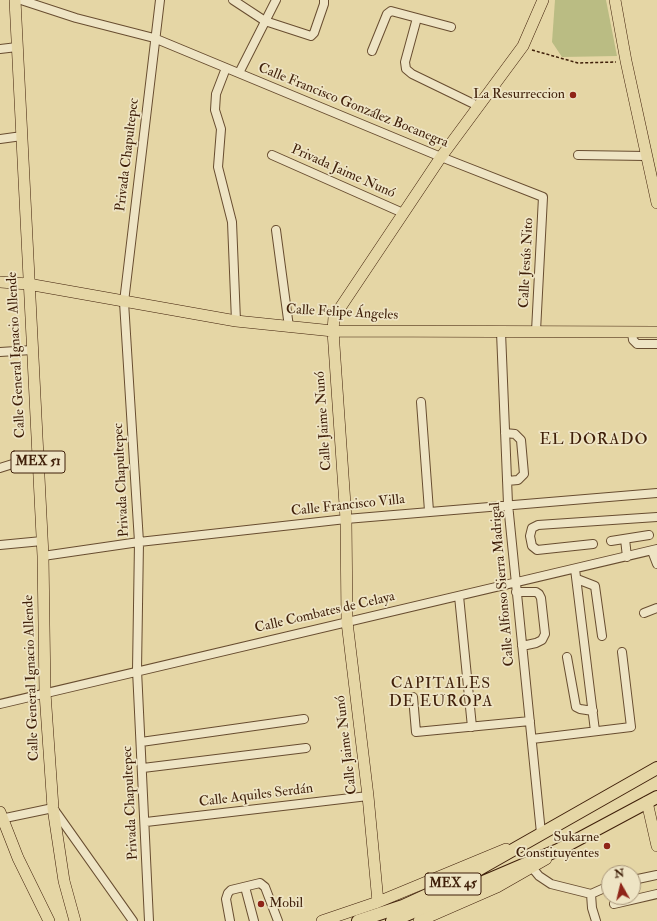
<!DOCTYPE html>
<html>
<head>
<meta charset="utf-8">
<style>
	body { margin:0 }
	#map { position:relative; width:657px; height:921px; overflow:hidden; background:#e5d6a5; font-family:"IM FELL Double Pica",serif }
	canvas { display:block }
	.north { position:absolute; left:601px; top:865px; width:40px; height:40px; box-sizing:border-box; background:#eee4c4; border:1px solid #a89579; border-radius:50%; rotate:352deg; font-size:11px; font-weight:700; line-height:16px; text-align:center; color:#3f1f09 }
	.north::after { content:''; display:block; margin:auto; width:14px; height:18px; background:#8f2418; clip-path:polygon(50% 0,100% 100%,50% 72%,0 100%) }
</style>
</head>
<body>
<div id="map">
<canvas width="657" height="921"></canvas>
<div class="north">N</div>
</div>
<script>
const g = document.querySelector('canvas').getContext('2d');
g.lineJoin = 'round';
function fill(path, color) {
  g.fillStyle = color;
  g.fill(path, 'evenodd');
}
function poly(rows) {
  const path = new Path2D();
  for (const r of rows) {
    path.moveTo(r[0], r[1]);
    for (let i = 2; i < r.length; i += 2) path.lineTo(r[i], r[i + 1]);
  }
  return path;
}
function stroke(path, color, width, dash) {
  g.strokeStyle = color;
  g.lineWidth = width;
  g.lineCap = dash ? 'butt' : 'round';
  g.setLineDash(dash || []);
  g.stroke(path);
}
function drawText(font, color, halo, rows, align = 'center') {
  g.font = font + ' "IM FELL Double Pica",serif';
  g.lineWidth = 3.5;
  g.setLineDash([]);
  g.textBaseline = 'middle';
  g.strokeStyle = halo;
  g.fillStyle = color;
  for (const [text, x, y, turn = 0] of rows) {
    g.save();
    g.translate(x, y);
    g.rotate((+turn || 0) * Math.PI / 180);
    g.textAlign = isNaN(turn) ? turn : align;
    if (halo) g.strokeText(text, 0, 0);
    g.fillText(text, 0, 0);
    g.restore();
  }
}
const green = poly([
	[555,0,606,0,617,56,562,57,552,42]
]);
const path = poly([
	[532,50,578,63,616,62]
]);
const minor = poly([
	[21,0,76,18,154,38,441,157,543,197,536,331],
	[233,0,265,21,311,36,314,33,324,4,324,0],
	[417,18,405,62,406,69,412,74,478,106],
	[0,49,17,47],
	[372,51,387,14,391,11,451,27],
	[226,68,216,94,215,110,221,129,218,167,232,222,236,321],
	[239,73,276,0],
	[0,139,22,136],
	[272,155,403,213],
	[578,155,646,156],
	[276,230,289,327],
	[501,332,508,504,541,833],
	[632,332,633,340,637,344,657,344],
	[0,352,32,350],
	[421,402,429,511],
	[505,433,515,434,521,440,524,474,518,480,507,481],
	[0,468,38,456],
	[625,539,627,557],
	[611,541,649,535],
	[593,544,537,550,532,546,530,536,532,528,538,525,657,517],
	[0,545,42,541],
	[652,551,657,564],
	[43,556,139,542,346,519,657,493],
	[575,569,595,731],
	[577,579,595,586,602,636],
	[516,592,536,592,539,594,541,598,545,634,542,640,536,643,522,646],
	[459,596,472,727],
	[644,613,657,608],
	[567,657,576,707,580,709,593,711],
	[413,697,416,732,530,721],
	[0,704,657,549],
	[532,739,631,727,622,652],
	[141,742,304,719],
	[143,768,306,748],
	[0,819,53,808,133,921],
	[146,822,368,796],
	[529,864,539,876,551,884,591,894],
	[633,880,657,875],
	[245,887,254,921],
	[614,904,657,894],
	[149,921,137,670,139,542,124,302,160,0],
	[230,921,226,899,228,893,231,890,260,883,265,887,278,921],
	[596,921,592,908,591,894,609,886]
]);
const major = poly([
	[15,0,43,556,45,693,53,808,64,881,75,921],
	[615,0,626,61,657,203],
	[0,282,28,284,236,321,333,331,657,332],
	[647,802,657,846],
	[0,812,18,858,49,921],
	[378,902,368,796,347,622,346,519,333,331,334,317,441,157,523,46,543,0],
	[322,921,378,902,506,849],
	[419,921,497,887,546,859]
]);
const highway = poly([
	[358,921,403,906,460,880,657,768],
	[392,921,558,850,657,797]
]);
const markers = [
	[573,95,4,"#8f2418"],
	[607,846,4,"#8f2418"],
	[261,904,4,"#8f2418"]
];
const shields = [
	[38,462,54],
	[453,884,56]
];
const shieldNames = [
	["MEX 51",38,462],
	["MEX 45",453,884]
];
const poiNames = [
	["La Resurreccion",565,95],
	["Sukarne",599,838],
	["Constituyentes",599,854],
	["Mobil",269,904,"left"]
];
const streetNames = [
	["Calle Francisco González Bocanegra",353,106,22],
	["Privada Chapultepec",128,155,-83],
	["Privada Jaime Nunó",343,172,24],
	["Calle Jesús Nito",527,263,-87],
	["Calle Felipe Ángeles",342,313,3],
	["Calle General Ignacio Allende",17,355,-93],
	["Calle Jaime Nunó",324,421,-94],
	["Privada Chapultepec",122,480,-93],
	["Calle Francisco Villa",348,506,-6],
	["Calle Alfonso Sierra Madrigal",503,584,-95],
	["Calle Combates de Celaya",325,613,-13],
	["Calle General Ignacio Allende",32,678,-92],
	["Calle Jaime Nunó",347,745,-97],
	["Calle Aquiles Serdán",256,796,-7],
	["Privada Chapultepec",131,803,-93]
];
const quarterNames = [
	["EL DORADO",594,441],
	["CAPITALES",441,685],
	["DE EUROPA",441,703]
];
fill(green, '#babc83');
stroke(minor, '#684d30', 10);
stroke(major, '#3f1f09', 12);
stroke(highway, '#3f1f09', 14);
stroke(path, '#3f1f09', 1.5, [3, 2]);
stroke(minor, '#eee4c4', 8);
stroke(major, '#e5d6a5', 11);
stroke(highway, '#e5d6a5', 12);
for (const [x, y, r, color] of markers) {
  const dot = new Path2D();
  dot.arc(x, y, r, 0, 2 * Math.PI);
  g.fillStyle = color;
  g.fill(dot);
  stroke(dot, '#eee4c4', 1.5);
}
for (const [x, y, w] of shields) {
  const box = new Path2D();
  box.roundRect(x - w / 2, y - 11, w, 22, 3);
  g.fillStyle = '#eee4c4';
  g.fill(box);
  stroke(box, '#3f1f09', 1);
}
drawText('bold 13px', '#3f1f09', null, shieldNames);
drawText('14px', '#3f1f09', '#eee4c4', poiNames, 'right');
drawText('14px', '#3f1f09', '#eee4c4', streetNames);
g.letterSpacing = '1px';
drawText('16px', '#3f1f09', '#eee4c4', quarterNames);
g.letterSpacing = '0px';
</script>
</body>
</html>
